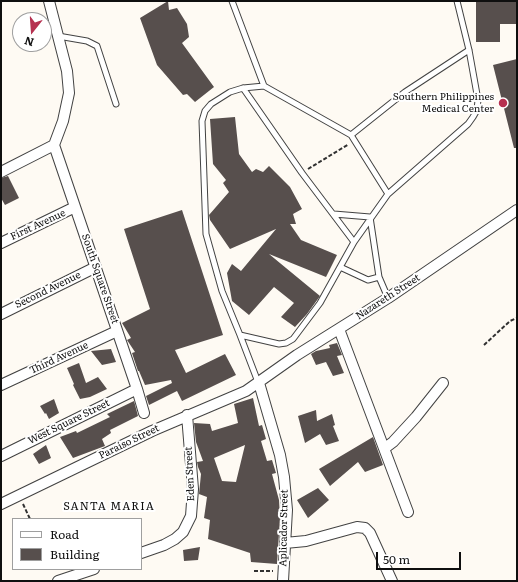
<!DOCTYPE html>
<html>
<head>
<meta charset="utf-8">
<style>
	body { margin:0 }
	#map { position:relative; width:518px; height:582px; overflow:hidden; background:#fefaf3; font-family:Literata,serif }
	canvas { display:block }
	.frame { position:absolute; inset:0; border:2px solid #0f0f0f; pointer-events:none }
	.legend { position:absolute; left:12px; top:518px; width:130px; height:52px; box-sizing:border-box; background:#fff; border:1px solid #9f9f9f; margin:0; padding:5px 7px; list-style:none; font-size:12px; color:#0f0f0f }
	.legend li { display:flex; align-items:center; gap:8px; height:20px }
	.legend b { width:20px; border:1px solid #9f9f9f }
	.north { position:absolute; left:12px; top:12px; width:40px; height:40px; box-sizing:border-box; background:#fff; border:1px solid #9f9f9f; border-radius:50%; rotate:197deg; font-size:11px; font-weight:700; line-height:16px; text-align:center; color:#0f0f0f }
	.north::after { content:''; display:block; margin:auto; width:14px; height:18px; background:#b63150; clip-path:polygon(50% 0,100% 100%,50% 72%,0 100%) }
	.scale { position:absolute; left:376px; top:552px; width:85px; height:18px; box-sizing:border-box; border:2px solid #0f0f0f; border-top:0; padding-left:5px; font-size:12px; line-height:14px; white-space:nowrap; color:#0f0f0f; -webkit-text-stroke:3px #fff; paint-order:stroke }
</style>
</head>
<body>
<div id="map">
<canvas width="518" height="582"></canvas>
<div class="frame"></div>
<ul class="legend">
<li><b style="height:5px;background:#fff"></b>Road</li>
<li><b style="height:11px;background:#574f4d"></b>Building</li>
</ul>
<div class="north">N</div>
<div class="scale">50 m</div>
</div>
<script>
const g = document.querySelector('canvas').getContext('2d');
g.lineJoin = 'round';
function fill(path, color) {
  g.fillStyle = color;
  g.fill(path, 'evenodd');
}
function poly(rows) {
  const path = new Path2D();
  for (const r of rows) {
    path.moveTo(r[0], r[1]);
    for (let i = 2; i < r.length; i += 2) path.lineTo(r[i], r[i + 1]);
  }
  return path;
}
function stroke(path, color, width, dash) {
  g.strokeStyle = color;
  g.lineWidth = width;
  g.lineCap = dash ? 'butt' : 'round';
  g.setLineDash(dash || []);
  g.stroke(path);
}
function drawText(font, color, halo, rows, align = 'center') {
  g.font = font + ' Literata,serif';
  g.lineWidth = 4;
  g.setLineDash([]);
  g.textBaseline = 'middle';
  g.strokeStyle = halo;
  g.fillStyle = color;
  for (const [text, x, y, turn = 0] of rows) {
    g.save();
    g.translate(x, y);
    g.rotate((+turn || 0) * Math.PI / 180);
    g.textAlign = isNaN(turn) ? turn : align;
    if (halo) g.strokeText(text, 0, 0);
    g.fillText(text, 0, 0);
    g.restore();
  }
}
const building = poly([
	[168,1,169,10,177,8,187,24,189,37,182,43,214,87,195,102,187,94,183,95,157,65,140,18],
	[476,1,517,1,517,24,500,24,500,42,476,42],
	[517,59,517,148,514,148,493,65],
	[235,117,239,154,252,172,256,169,263,172,269,166,290,187,302,209,293,214,296,224,290,224,301,240,337,255,326,277,269,254,320,296,307,314,295,327,281,317,294,303,274,287,249,315,232,301,227,273,232,264,241,271,276,229,230,249,210,220,209,215,229,192,223,183,226,180,213,164,210,119],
	[8,176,19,198,5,205,1,198,1,178],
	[182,210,223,335,175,350,186,373,225,354,236,375,182,401,177,391,149,405,146,396,172,383,171,380,145,385,139,371,138,371,132,353,135,352,127,340,131,338,122,323,150,309,124,229],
	[337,343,342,355,337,356,344,373,333,376,326,362,316,365,311,354,316,351,330,348,329,345],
	[111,349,116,362,102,365,91,351],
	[79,363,86,383,98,377,107,389,90,397,80,399,73,385,74,384,67,368],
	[253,398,259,426,262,425,266,439,261,441,267,461,272,460,276,473,272,474,279,500,280,518,277,564,251,562,250,553,208,539,210,520,204,518,207,497,199,494,201,474,198,467,197,462,203,461,196,442,194,423,210,424,212,431,238,423,234,404],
	[245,445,236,482,222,481,214,458],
	[54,399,59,413,49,419,46,413,45,414,40,406],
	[134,401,138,416,110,430,111,433,102,439,105,446,73,458,60,437,76,431,77,433,110,417,107,414],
	[316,410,317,421,332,414,335,425,333,426,339,441,326,445,320,434,305,443,298,416],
	[373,437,383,465,365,472,358,462,330,486,319,469],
	[46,445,51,458,39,464,33,454],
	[318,488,329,500,308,518,297,500],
	[200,547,198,560,184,561,183,550]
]);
const path = poly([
	[308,169,349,144],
	[484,345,510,321,517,318],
	[23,504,30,519],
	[254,571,273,571]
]);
const lane = poly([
	[232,1,264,86],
	[58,36,87,41,97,46,116,104],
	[243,88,302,173,354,242],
	[351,135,405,92,469,50],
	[388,194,351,135,264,86,243,88,230,92,211,104,205,111,202,121,206,234,222,291,240,335,279,344,286,343,293,339,320,303,354,242,388,194,468,124,473,117,477,110,478,100,469,50,457,1],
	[334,214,370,217,379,277,388,298],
	[340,267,368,280,379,277],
	[240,335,258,382]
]);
const street = poly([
	[49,1,67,71,69,93,63,121,54,145],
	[54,145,137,389,144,413],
	[1,172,54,145],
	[1,243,75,207],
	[1,314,96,267],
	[339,329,408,512],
	[259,383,280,455,284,477,287,510,283,581],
	[1,385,117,331],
	[385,448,393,442,416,417,443,383],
	[1,456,137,389],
	[1,504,152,431,246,391,297,355,388,298,517,210],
	[285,543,306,541,357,527,365,528,370,533,392,581],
	[141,553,164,545,175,539,183,532,191,516,193,489,187,415],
	[58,581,94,569]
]);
const markers = [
	[503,103,5,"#b63150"]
];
const poiNames = [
	["Southern Philippines",494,97],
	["Medical Center",494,109]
];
const streetNames = [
	["First Avenue",38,225,-25],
	["South Square Street",100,279,71],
	["Second Avenue",48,290,-26],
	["Nazareth Street",388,297,-33],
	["Third Avenue",59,358,-25],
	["West Square Street",69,422,-26],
	["Paraiso Street",129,442,-26],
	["Eden Street",190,474,-93],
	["Aplicador Street",284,528,-89]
];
const neighbourhoodNames = [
	["SANTA MARIA",109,507]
];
fill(building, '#574f4d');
stroke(lane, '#424242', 7);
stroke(street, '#424242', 12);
stroke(path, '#313131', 2, [4, 2]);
stroke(lane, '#fff', 5);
stroke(street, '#fff', 10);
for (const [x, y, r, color] of markers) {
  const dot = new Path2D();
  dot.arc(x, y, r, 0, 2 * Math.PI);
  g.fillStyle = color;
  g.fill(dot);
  stroke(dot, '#fff', 1.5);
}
drawText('10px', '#0f0f0f', '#fff', poiNames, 'right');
drawText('10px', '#0f0f0f', '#fff', streetNames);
g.letterSpacing = '1px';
drawText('11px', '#0f0f0f', '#fff', neighbourhoodNames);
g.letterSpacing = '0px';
</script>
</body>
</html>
